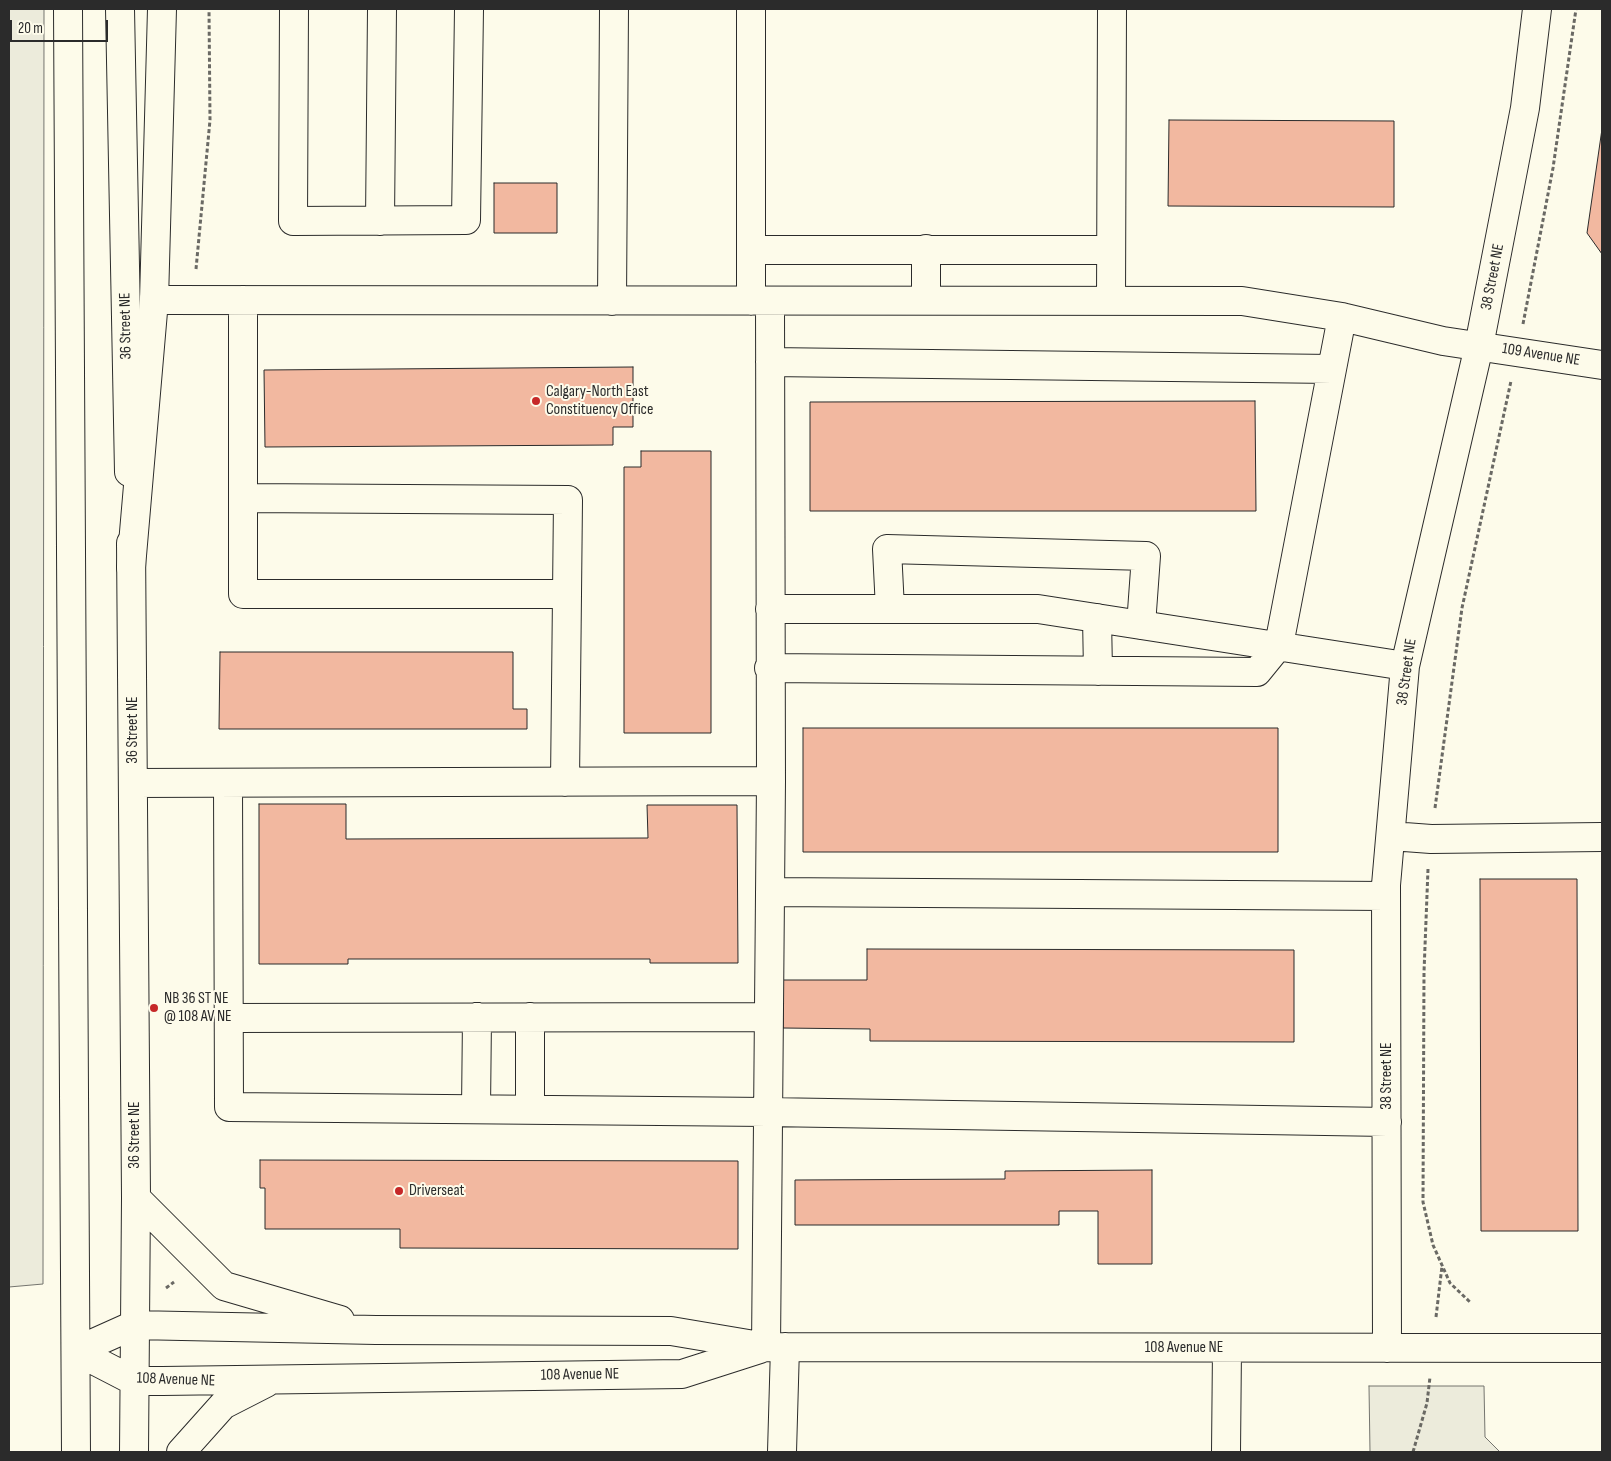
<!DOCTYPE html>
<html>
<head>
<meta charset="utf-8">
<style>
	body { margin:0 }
	#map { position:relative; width:1611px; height:1461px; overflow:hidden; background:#fdfbea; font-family:"Sofia Sans Condensed",sans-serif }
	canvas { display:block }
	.frame { position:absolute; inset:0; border:10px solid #2b2b2b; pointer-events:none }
	.scale { position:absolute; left:10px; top:20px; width:98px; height:22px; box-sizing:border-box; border:2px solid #2b2b2b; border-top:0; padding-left:6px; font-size:15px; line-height:18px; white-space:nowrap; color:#2b2b2b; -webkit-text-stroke:4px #fdfbea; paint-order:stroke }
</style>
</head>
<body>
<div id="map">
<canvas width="1611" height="1461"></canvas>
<div class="frame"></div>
<div class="scale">20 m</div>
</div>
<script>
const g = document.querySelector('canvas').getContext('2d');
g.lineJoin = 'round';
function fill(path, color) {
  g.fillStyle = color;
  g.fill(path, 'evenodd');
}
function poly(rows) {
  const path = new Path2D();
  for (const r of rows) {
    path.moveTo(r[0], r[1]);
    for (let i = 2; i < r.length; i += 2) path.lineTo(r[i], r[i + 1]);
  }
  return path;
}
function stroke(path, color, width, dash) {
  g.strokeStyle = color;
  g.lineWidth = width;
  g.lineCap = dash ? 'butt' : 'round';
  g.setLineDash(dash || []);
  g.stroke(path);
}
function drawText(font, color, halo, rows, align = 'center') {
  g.font = font + ' "Sofia Sans Condensed",sans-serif';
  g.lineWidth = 4;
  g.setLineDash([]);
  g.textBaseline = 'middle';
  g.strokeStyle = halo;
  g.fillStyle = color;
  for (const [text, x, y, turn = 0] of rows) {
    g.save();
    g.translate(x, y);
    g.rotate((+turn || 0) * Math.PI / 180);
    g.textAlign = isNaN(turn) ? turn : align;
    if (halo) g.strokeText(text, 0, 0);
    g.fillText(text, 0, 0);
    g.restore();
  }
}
const green = poly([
	[9,9,44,9,43,1284,9,1287,9,9],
	[1369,1386,1484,1386,1485,1437,1500,1452,1370,1452,1369,1386]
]);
const building = poly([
	[1169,120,1394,121,1394,207,1168,206,1169,120],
	[1602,129,1602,254,1587,233,1602,129],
	[494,183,557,183,557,233,494,233,494,183],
	[633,367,633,427,613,427,613,445,265,447,264,370,633,367],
	[1255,401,1256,511,810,511,810,402,1255,401],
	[641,451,711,451,711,733,624,733,624,467,641,467,641,451],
	[220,652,513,652,513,709,527,709,527,729,219,729,220,652],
	[803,728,1278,728,1278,852,803,852,803,728],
	[259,804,346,804,346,839,648,838,647,805,737,805,738,963,650,963,650,959,348,959,348,964,259,964,259,804],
	[1480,879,1577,879,1578,1231,1481,1231,1480,879],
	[867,949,1294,950,1294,1042,870,1041,870,1029,783,1028,783,980,867,980,867,949],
	[260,1160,738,1161,738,1249,400,1248,400,1229,265,1229,265,1188,260,1188,260,1160],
	[1152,1170,1152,1264,1098,1264,1098,1211,1059,1211,1059,1225,795,1225,795,1180,1005,1179,1005,1171,1152,1170]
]);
const path = poly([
	[196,269,210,120,209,9],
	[1523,324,1553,168,1576,9],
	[1435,808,1462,608,1511,381],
	[1428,869,1424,972,1423,1202,1433,1245,1450,1283,1471,1303],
	[166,1288,174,1282],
	[1436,1317,1442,1266],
	[1413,1452,1427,1403,1430,1377]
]);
const minor = poly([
	[68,9,76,1452],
	[120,9,129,472],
	[294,9,293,221,466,220,469,9],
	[380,221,382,9],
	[926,249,926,300],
	[751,250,1111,250],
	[154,300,1242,301,1342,317,1443,341,1602,365],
	[612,301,614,9],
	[751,301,751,9],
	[1111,301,1112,9],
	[770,362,1332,369],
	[243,498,243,300],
	[131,543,136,1198,134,1452],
	[770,609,1038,609,1405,666],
	[890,609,887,549,1146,556,1141,625],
	[1097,618,1098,671],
	[769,668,1257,672,1279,645,1342,317],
	[565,782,568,500,243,498,243,594,567,594],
	[133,783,771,781],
	[228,783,229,1107,767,1112,1387,1122],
	[1391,836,1431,839,1602,837],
	[770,892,1386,896],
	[229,1018,768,1017],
	[476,1109,477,1017],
	[530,1110,530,1017],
	[136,1198,224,1286,340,1320],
	[766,1347,771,781,770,301],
	[1387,1348,1386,885,1405,666,1479,346,1525,108,1537,9],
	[76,1351,134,1325,376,1330,671,1331,766,1347,1602,1348],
	[76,1351,134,1381,162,1381,682,1374,760,1349],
	[181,1452,223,1405,266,1383],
	[782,1452,785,1347],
	[1226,1452,1227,1348]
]);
const major = poly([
	[131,567,154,300,162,9]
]);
const markers = [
	[536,401,5,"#c62828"],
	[154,1008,5,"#c62828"],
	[399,1191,5,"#c62828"]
];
const streetNames = [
	["38 Street NE",1493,277,-79],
	["36 Street NE",126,326,-91],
	["109 Avenue NE",1541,355,9],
	["38 Street NE",1407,672,-82],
	["36 Street NE",133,730,-90],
	["38 Street NE",1387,1076,-90],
	["36 Street NE",135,1135,-90],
	["108 Avenue NE",1184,1348],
	["108 Avenue NE",580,1375,-1],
	["108 Avenue NE",176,1380,2]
];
const poiNames = [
	["Calgary-North East",546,392],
	["Constituency Office",546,410],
	["NB 36 ST NE",164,999],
	["@ 108 AV NE",164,1017],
	["Driverseat",409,1191]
];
fill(green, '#ecebdb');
stroke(green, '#74746e', 1);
fill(building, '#f2b8a0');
stroke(building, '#2b2b2b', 1);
stroke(minor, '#2b2b2b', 30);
stroke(major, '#2b2b2b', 30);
stroke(path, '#6a6964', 3, [4, 2.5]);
stroke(minor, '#fdfbea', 28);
stroke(major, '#fdfbea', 28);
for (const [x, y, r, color] of markers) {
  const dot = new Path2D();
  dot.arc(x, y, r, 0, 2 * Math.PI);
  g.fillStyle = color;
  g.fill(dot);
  stroke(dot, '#fdfbea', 2);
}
drawText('16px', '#2b2b2b', '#fdfbea', streetNames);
drawText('16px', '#2b2b2b', '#fdfbea', poiNames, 'left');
</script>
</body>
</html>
